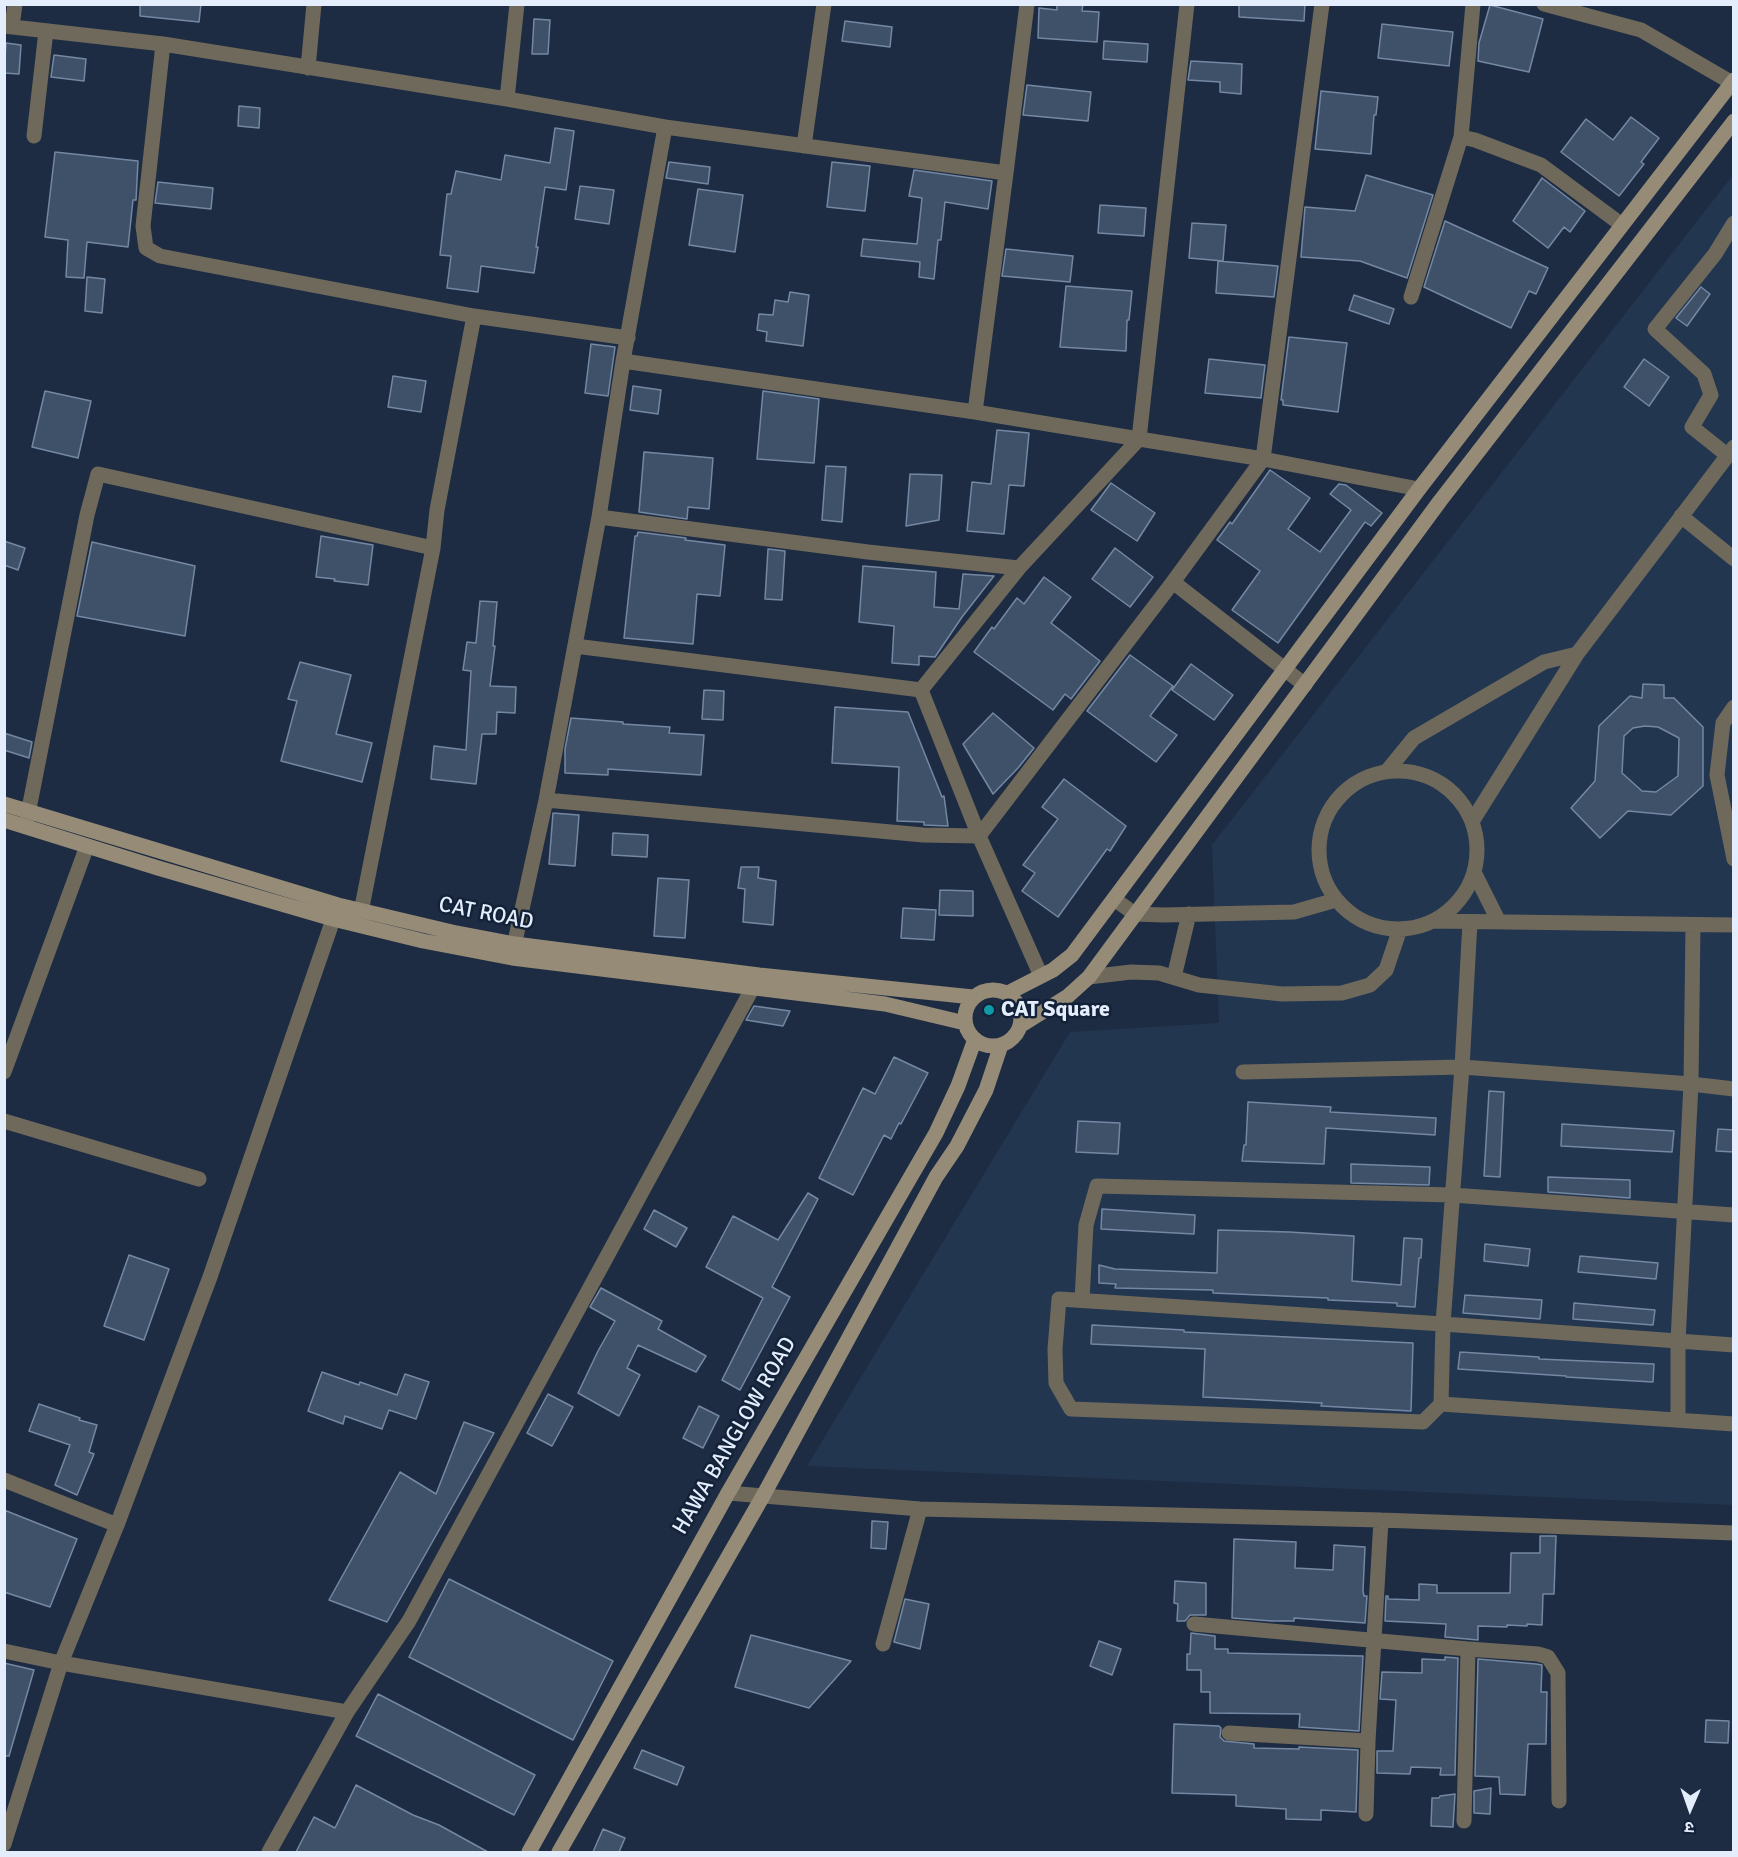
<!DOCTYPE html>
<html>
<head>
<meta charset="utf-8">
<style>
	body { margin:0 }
	#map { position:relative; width:1738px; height:1857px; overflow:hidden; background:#1d2c42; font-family:Signika,"Noto Sans Devanagari",sans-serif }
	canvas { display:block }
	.frame { position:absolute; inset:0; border:6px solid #e3edfc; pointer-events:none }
	.north { position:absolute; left:1660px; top:1779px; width:60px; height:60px; -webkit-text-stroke:4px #132238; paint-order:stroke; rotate:182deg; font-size:16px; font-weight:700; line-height:24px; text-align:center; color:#e3edfc }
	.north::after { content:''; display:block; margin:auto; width:21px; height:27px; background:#e3edfc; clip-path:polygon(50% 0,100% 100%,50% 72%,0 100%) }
</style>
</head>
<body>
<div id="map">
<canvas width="1738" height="1857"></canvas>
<div class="frame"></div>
<div class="north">उ</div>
</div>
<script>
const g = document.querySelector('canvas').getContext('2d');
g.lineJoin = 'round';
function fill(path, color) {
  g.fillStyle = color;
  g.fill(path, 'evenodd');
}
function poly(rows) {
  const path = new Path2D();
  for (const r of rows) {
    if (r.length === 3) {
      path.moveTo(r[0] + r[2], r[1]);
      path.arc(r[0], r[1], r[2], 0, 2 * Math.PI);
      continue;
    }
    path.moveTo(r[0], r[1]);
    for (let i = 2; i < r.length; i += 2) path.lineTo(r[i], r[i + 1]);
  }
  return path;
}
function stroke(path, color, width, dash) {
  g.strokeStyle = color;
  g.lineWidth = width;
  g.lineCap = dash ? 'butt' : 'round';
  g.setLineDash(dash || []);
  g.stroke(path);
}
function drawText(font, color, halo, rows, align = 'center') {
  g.font = font + ' Signika,sans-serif';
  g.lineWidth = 5;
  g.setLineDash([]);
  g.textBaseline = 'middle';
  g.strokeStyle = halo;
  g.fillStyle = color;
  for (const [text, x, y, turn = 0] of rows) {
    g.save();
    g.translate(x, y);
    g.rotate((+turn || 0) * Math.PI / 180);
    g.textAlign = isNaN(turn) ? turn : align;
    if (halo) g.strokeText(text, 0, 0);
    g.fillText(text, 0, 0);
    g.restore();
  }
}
const built = poly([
	[1733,175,1733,1505,807,1466,1070,1032,1219,1023,1212,845]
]);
const building = poly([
	[140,4,201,4,199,22,140,16,140,4],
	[1057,4,1083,4,1082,11,1099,12,1097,42,1038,38,1039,8,1057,10,1057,4],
	[1239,4,1305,4,1304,21,1239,17,1239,4],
	[1490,5,1543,19,1529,72,1478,61,1479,43,1490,5],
	[534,19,550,20,548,54,532,54,534,19],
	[845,21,892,27,890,47,842,41,845,21],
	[1382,24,1453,32,1449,66,1378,58,1382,24],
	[1104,41,1148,44,1147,62,1103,59,1104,41],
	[6,43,21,45,19,74,4,73,6,43],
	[54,55,86,59,84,81,51,77,54,55],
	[1191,61,1242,64,1241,94,1220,92,1220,82,1188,80,1191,61],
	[1027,85,1091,92,1088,121,1023,115,1027,85],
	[1321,91,1378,97,1376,115,1374,115,1371,154,1315,149,1321,91],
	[239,106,260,108,259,128,238,126,239,106],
	[1631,117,1659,138,1641,162,1644,164,1619,196,1561,152,1586,119,1613,140,1631,117],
	[555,128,574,131,566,190,545,187,536,247,538,247,534,273,481,266,478,292,447,288,451,256,440,255,447,194,451,194,456,171,501,180,505,155,550,163,555,128],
	[55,152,138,161,136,200,133,200,128,247,87,242,84,278,66,277,68,240,45,237,55,152],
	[669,162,710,167,708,184,666,178,669,162],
	[832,162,870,166,865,211,827,207,832,162],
	[914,170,992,181,988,209,945,202,941,240,938,240,934,279,919,277,920,262,861,256,863,239,917,244,922,198,909,196,914,170],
	[1366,175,1433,195,1407,278,1360,261,1301,257,1305,207,1355,211,1366,175],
	[1542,178,1585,211,1570,232,1564,227,1548,248,1513,221,1542,178],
	[158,182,213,188,211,209,155,203,158,182],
	[580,186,614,190,609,224,575,219,580,186],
	[698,189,743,195,735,252,689,245,698,189],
	[1100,205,1146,208,1144,236,1098,233,1100,205],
	[1445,221,1548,268,1536,294,1529,291,1511,328,1424,287,1445,221],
	[1192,223,1226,225,1223,261,1189,258,1192,223],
	[1006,249,1073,256,1070,282,1002,276,1006,249],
	[1218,261,1278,266,1274,297,1216,293,1218,261],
	[87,277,105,279,102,313,85,311,87,277],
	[1066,286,1132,291,1129,320,1127,320,1126,351,1060,347,1066,286],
	[1701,287,1710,294,1687,326,1676,318,1701,287],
	[790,292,809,295,803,346,766,341,767,332,757,330,759,314,773,315,775,300,788,302,790,292],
	[1354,295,1394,309,1389,324,1349,310,1354,295],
	[1289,337,1347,343,1338,412,1283,405,1283,400,1281,400,1289,337],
	[591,344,615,347,608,396,585,393,591,344],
	[1209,359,1265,365,1261,398,1205,393,1209,359],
	[1644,359,1669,377,1649,406,1624,387,1644,359],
	[393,376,426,381,421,412,388,407,393,376],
	[633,386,661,390,658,414,630,410,633,386],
	[45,391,91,401,78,458,32,447,45,391],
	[763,391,819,399,814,463,757,459,763,391],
	[997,430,1029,433,1024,486,1009,485,1004,534,967,531,972,482,991,484,997,430],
	[644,452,713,458,709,509,688,507,687,519,639,512,644,452],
	[826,466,846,467,842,522,822,520,826,466],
	[1270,470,1310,498,1288,529,1320,552,1351,510,1330,494,1339,484,1346,485,1382,513,1371,526,1365,522,1278,643,1232,610,1260,571,1217,540,1230,522,1232,524,1270,470],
	[910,474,942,475,939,520,906,526,910,474],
	[1111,483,1155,513,1137,541,1091,510,1111,483],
	[638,532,686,538,685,540,725,545,720,596,697,594,693,644,624,638,635,536,637,536,638,532],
	[321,536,373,545,368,585,334,581,335,579,316,577,321,536],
	[4,541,25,548,18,570,4,565,4,541],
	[92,542,195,566,185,636,77,616,92,542],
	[1115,548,1153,577,1130,607,1092,579,1115,548],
	[768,549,785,551,782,600,765,599,768,549],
	[863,566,936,572,934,607,959,609,963,574,994,576,962,617,935,657,919,656,919,665,892,663,894,626,859,622,863,566],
	[1044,577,1071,597,1051,623,1100,661,1071,699,1065,694,1053,710,974,652,992,627,994,629,1017,598,1024,604,1044,577],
	[480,601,497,602,493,646,495,646,490,686,516,687,515,713,497,712,496,734,482,734,476,784,431,779,434,746,466,750,471,671,463,670,467,642,476,643,480,601],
	[1130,655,1173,686,1150,716,1177,735,1156,762,1087,711,1130,655],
	[300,662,351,675,336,734,372,743,362,782,281,761,297,701,288,699,300,662],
	[1191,664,1233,695,1214,720,1172,690,1191,664],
	[1643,684,1664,685,1664,698,1674,698,1703,727,1703,786,1671,815,1628,811,1600,838,1571,808,1595,781,1599,726,1630,696,1642,698,1643,684],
	[1645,726,1658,727,1679,738,1678,776,1656,792,1642,791,1622,773,1624,736,1633,728,1645,726],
	[704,690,724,691,723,720,702,719,704,690],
	[835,707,908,712,942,797,944,796,948,826,924,825,924,822,897,821,899,767,832,763,835,707],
	[993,713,1034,748,1018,768,993,794,963,744,993,713],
	[571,718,623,722,623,724,670,727,669,733,704,735,701,775,608,769,608,775,565,773,565,749,571,718],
	[4,733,32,742,29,758,4,750,4,733],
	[1064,779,1126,826,1110,851,1107,849,1058,917,1022,891,1035,873,1023,865,1058,819,1042,807,1064,779],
	[553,813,579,815,575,866,549,864,553,813],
	[613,833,648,835,647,857,612,855,613,833],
	[741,867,759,867,758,878,776,881,773,925,743,922,745,889,738,888,741,867],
	[658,878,689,880,685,938,654,936,658,878],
	[940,890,973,891,973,916,939,915,940,890],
	[903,908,936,910,934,940,901,938,903,908],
	[754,1006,790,1011,783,1026,746,1020,754,1006],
	[894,1057,928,1073,901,1124,899,1123,891,1139,884,1135,853,1195,819,1178,863,1088,875,1094,894,1057],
	[1489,1091,1504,1092,1500,1177,1484,1176,1489,1091],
	[1248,1102,1331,1107,1330,1112,1436,1118,1435,1135,1326,1128,1324,1164,1242,1161,1244,1145,1246,1145,1248,1102],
	[1078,1121,1120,1123,1118,1154,1076,1152,1078,1121],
	[1562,1124,1674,1131,1672,1152,1561,1146,1562,1124],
	[1718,1129,1734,1130,1734,1152,1716,1151,1718,1129],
	[1351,1164,1430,1167,1429,1185,1351,1183,1351,1164],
	[1548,1177,1630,1180,1630,1198,1548,1192,1548,1177],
	[808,1193,818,1199,772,1287,790,1297,740,1390,722,1380,763,1298,706,1267,733,1216,778,1240,808,1193],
	[1102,1209,1195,1215,1194,1234,1101,1229,1102,1209],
	[654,1210,687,1228,676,1247,644,1229,654,1210],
	[1218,1230,1289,1232,1354,1236,1352,1281,1401,1285,1404,1238,1422,1239,1421,1258,1419,1258,1415,1307,1397,1306,1397,1303,1328,1300,1328,1298,1213,1293,1213,1290,1115,1288,1116,1284,1099,1283,1099,1265,1115,1269,1217,1273,1218,1230],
	[1485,1244,1530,1249,1528,1266,1484,1261,1485,1244],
	[129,1255,169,1269,144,1340,104,1326,129,1255],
	[1580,1256,1658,1263,1656,1279,1578,1272,1580,1256],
	[601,1288,662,1321,658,1329,706,1356,696,1372,638,1345,627,1368,640,1375,619,1416,578,1393,598,1351,615,1321,590,1307,601,1288],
	[1465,1295,1542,1300,1540,1319,1463,1313,1465,1295],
	[1574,1303,1655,1310,1653,1325,1573,1319,1574,1303],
	[1092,1325,1184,1330,1184,1332,1413,1343,1411,1411,1321,1406,1322,1403,1203,1397,1205,1349,1091,1344,1092,1325],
	[1460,1352,1539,1357,1539,1359,1654,1364,1653,1382,1566,1377,1566,1376,1458,1369,1460,1352],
	[322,1372,359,1385,360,1382,397,1395,405,1374,429,1382,416,1419,389,1410,382,1429,345,1416,343,1424,308,1411,322,1372],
	[548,1394,573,1407,552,1446,527,1433,548,1394],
	[39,1404,80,1418,79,1420,97,1425,89,1452,94,1454,77,1495,55,1485,70,1445,29,1431,39,1404],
	[699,1406,719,1416,703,1448,683,1438,699,1406],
	[464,1422,494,1433,387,1622,329,1600,400,1472,436,1494,464,1422],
	[4,1510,77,1539,50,1607,4,1592,4,1510],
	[872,1521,888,1522,886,1549,871,1548,872,1521],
	[1540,1536,1556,1536,1554,1594,1543,1594,1542,1625,1527,1624,1527,1626,1507,1625,1507,1627,1478,1626,1478,1640,1445,1637,1446,1624,1385,1621,1386,1596,1388,1596,1388,1599,1419,1600,1419,1584,1437,1585,1437,1593,1510,1593,1511,1553,1540,1553,1540,1536],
	[1234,1539,1296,1542,1295,1568,1333,1570,1334,1545,1365,1547,1363,1591,1364,1596,1367,1596,1365,1623,1294,1618,1294,1621,1272,1621,1232,1618,1234,1539],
	[449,1579,613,1661,573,1740,409,1657,449,1579],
	[1175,1581,1206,1583,1206,1615,1190,1615,1185,1621,1177,1621,1178,1604,1174,1603,1175,1581],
	[905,1599,929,1604,920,1649,894,1642,905,1599],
	[1191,1633,1215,1636,1215,1649,1228,1649,1228,1653,1363,1656,1359,1731,1299,1727,1300,1714,1210,1713,1210,1692,1201,1692,1201,1670,1187,1670,1187,1654,1190,1654,1191,1633],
	[751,1635,851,1661,809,1708,735,1687,751,1635],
	[1099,1641,1121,1649,1112,1675,1090,1666,1099,1641],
	[1445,1657,1458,1658,1455,1775,1440,1775,1441,1768,1411,1767,1410,1774,1377,1773,1377,1751,1393,1751,1396,1700,1380,1699,1382,1672,1422,1673,1422,1659,1445,1660,1445,1657],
	[1478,1659,1536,1664,1542,1665,1541,1692,1547,1692,1546,1744,1528,1744,1525,1795,1500,1794,1499,1777,1475,1776,1478,1659],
	[4,1663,34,1670,9,1756,4,1756,4,1663],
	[378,1694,535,1775,514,1815,356,1736,378,1694],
	[1706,1720,1729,1721,1728,1743,1705,1742,1706,1720],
	[1174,1724,1219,1726,1221,1728,1220,1737,1224,1741,1254,1744,1254,1748,1299,1749,1299,1747,1358,1750,1356,1812,1321,1810,1321,1820,1286,1819,1286,1809,1236,1806,1236,1795,1172,1793,1174,1724],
	[642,1750,684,1767,677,1785,634,1768,642,1750],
	[356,1785,413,1815,439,1825,488,1852,296,1852,314,1817,335,1828,356,1785],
	[1491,1788,1490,1814,1474,1813,1474,1791,1491,1788],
	[1455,1794,1453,1827,1431,1826,1432,1798,1439,1798,1440,1796,1455,1794],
	[603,1829,625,1838,619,1852,593,1852,603,1829]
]);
const street = poly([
	[1322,4,1263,459,1419,489],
	[1544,4,1641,30,1734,84],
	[4,26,163,44,507,99,665,127],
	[12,27,15,4],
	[163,44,143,226,146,248,160,256,474,316,628,338],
	[308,68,314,4],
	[507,99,517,4],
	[34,136,46,31],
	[1461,137,1475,140,1541,165,1622,225],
	[804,146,824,4],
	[1006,173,975,412,1139,439,1187,4],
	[1411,297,1461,137,1473,4],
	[623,361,975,412],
	[1727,455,1692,427,1711,395,1704,374,1655,329,1715,254,1734,223],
	[1681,516,1734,559],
	[599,517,868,552,1019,568],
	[575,646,921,690],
	[1734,707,1723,723,1717,775,1734,859],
	[1398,850,79],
	[1387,771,1414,738,1544,662,1577,654],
	[546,800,923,835,979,836,1173,582,1305,685],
	[1473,820,1577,654,1734,447],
	[26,824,87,515,98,474,433,548],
	[1475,874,1499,922],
	[1114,899,1135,914,1164,915,1294,912,1336,900],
	[1434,921,1734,925],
	[359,922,433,548,437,510,474,316],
	[1470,922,1462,1067,1443,1324,1441,1404,1423,1422,1071,1409,1056,1383,1055,1349,1059,1299,1443,1324,1678,1341,1734,1345],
	[512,955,546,800,599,517,623,361,665,127,1006,173,1027,4],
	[1041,976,979,836,921,690,1019,568,1139,439,1263,459,1173,582],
	[1089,977,1131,972,1159,973,1199,985,1282,994,1342,993,1370,985,1386,970,1400,929],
	[1174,977,1189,914],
	[4,1072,87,846],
	[1243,1072,1462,1067,1691,1084,1734,1089],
	[4,1121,199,1179],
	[1082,1300,1086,1225,1097,1186,1452,1195,1734,1215],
	[1441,1404,1734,1424],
	[1678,1420,1678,1341,1691,1084,1693,925],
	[4,1480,117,1525],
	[728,1493,920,1509,1381,1520,1734,1533],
	[1194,1624,1468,1649,1538,1654,1548,1657,1558,1673,1559,1801],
	[883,1644,920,1509],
	[4,1651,61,1663,347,1712],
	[1229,1733,1368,1741],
	[1366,1814,1368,1741,1381,1520],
	[1464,1821,1468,1649],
	[4,1844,61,1663,117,1525,210,1277,337,908],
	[269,1852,347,1712,409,1621,758,978]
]);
const secondary = poly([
	[4,804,338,905,452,932,515,944,759,975,973,997],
	[4,820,158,868,333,919,423,941,512,958,885,1004,965,1023],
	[993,1018,28],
	[1008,993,1053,970,1072,955,1419,489,1734,80],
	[1020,1026,1068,996,1089,977,1440,501,1734,121],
	[529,1852,728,1493,936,1133,958,1086,975,1039],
	[559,1852,763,1496,936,1177,957,1146,986,1090,1001,1045]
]);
const markers = [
	[989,1010,6,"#0f9aa8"]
];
const streetNames = [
	["CAT ROAD",486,914,11],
	["HAWA BANGLOW ROAD",735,1436,-60]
];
const poiNames = [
	["CAT Square",1001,1010]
];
fill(built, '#233650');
fill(building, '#3f5069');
stroke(building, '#7588a3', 1.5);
stroke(street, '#6f695c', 15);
stroke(secondary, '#958b77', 15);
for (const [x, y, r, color] of markers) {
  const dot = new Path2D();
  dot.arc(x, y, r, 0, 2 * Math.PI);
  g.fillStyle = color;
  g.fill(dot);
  stroke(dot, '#132238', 2);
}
drawText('22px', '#e3edfc', '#132238', streetNames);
drawText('bold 22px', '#e3edfc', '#132238', poiNames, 'left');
</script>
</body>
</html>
